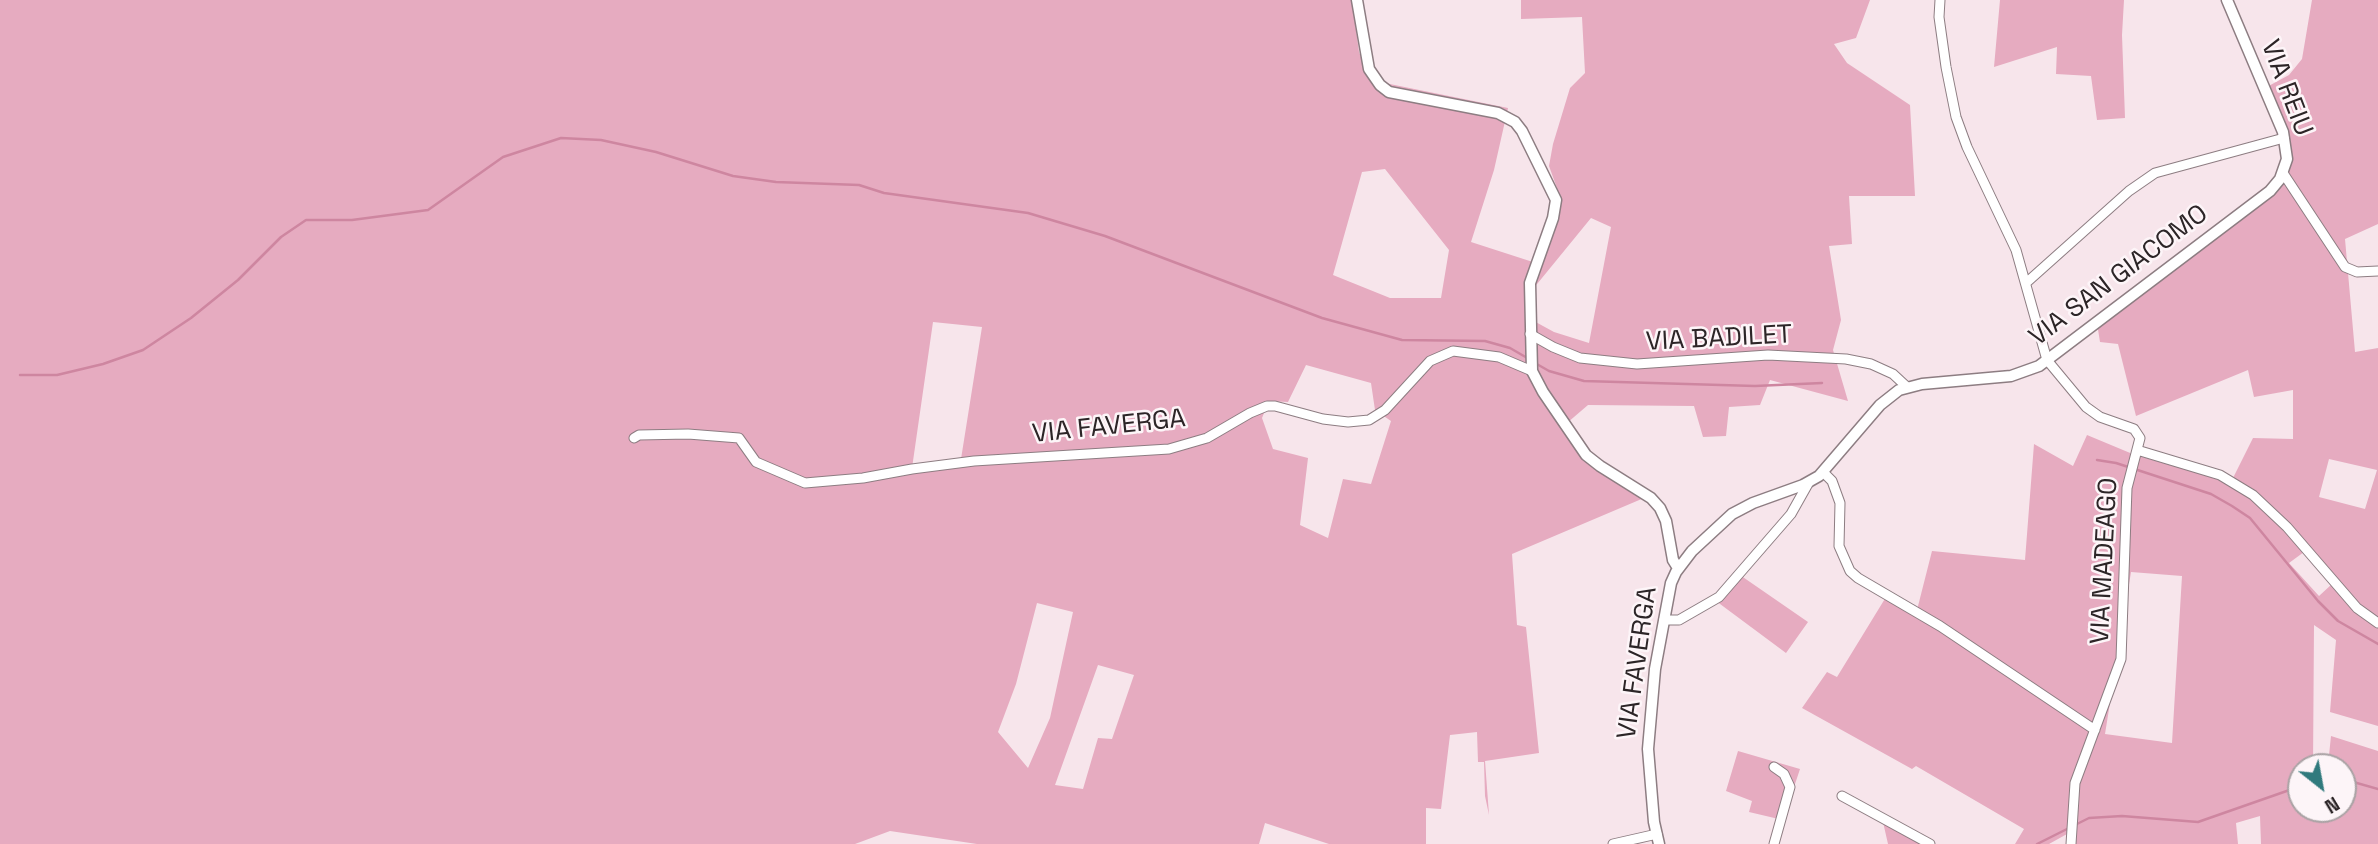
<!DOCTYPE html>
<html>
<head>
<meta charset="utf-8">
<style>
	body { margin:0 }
	#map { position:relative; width:2378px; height:844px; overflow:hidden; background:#f7e5eb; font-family:"Space Grotesk",sans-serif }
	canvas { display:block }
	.north { position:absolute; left:2287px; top:753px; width:70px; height:70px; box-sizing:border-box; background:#fdf5f8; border:2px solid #a9a2a4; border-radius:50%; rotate:149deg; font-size:19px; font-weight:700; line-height:28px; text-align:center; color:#2c2527 }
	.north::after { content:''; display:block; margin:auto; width:24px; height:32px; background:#307a7d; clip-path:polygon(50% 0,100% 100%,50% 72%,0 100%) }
</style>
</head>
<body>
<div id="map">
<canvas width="2378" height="844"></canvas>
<div class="north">N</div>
</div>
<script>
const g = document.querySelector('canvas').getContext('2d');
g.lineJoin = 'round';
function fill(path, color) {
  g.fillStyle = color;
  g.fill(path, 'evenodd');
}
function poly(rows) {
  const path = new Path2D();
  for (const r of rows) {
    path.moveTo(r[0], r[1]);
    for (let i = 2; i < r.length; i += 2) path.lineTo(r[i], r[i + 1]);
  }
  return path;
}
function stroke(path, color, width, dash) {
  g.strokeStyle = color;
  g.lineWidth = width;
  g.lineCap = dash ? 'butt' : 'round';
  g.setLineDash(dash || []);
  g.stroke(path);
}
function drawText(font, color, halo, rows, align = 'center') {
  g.font = font + ' "Space Grotesk",sans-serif';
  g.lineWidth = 5;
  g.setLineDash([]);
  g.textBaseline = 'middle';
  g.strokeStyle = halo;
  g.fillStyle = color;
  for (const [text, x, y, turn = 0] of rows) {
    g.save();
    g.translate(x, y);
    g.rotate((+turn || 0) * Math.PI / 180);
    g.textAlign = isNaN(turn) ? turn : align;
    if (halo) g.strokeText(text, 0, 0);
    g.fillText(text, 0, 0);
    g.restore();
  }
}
const green = poly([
	[0,0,1352,0,1359,52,1370,80,1508,108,1494,170,1471,242,1539,264,1562,202,1549,166,1553,144,1570,88,1585,73,1582,17,1521,19,1521,0,1870,0,1856,38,1834,44,1847,63,1910,105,1915,196,1849,196,1852,244,1829,246,1841,320,1833,350,1848,401,1770,380,1760,405,1729,407,1726,436,1703,437,1694,406,1588,405,1567,423,1586,452,1651,495,1512,554,1517,625,1526,627,1539,753,1485,761,1489,815,1485,796,1484,762,1478,762,1477,732,1450,735,1441,809,1426,808,1426,844,1329,844,1265,823,1259,844,977,844,890,831,855,844,0,844],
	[1385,169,1449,250,1441,298,1390,298,1333,275,1362,172],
	[1591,218,1611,227,1589,343,1554,332,1532,320,1533,289],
	[933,322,982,327,961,459,912,468],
	[1306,365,1371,383,1375,410,1391,421,1371,484,1343,479,1328,538,1300,525,1308,458,1273,449,1262,418,1269,401,1288,402],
	[1037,603,1073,612,1050,718,1028,768,998,732,1016,684],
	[1098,665,1134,675,1112,739,1098,738,1083,789,1055,785],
	[2000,0,2124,0,2122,35,2125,118,2097,120,2091,76,2056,74,2057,47,1994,67],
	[2312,0,2378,0,2378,224,2345,239,2355,352,2378,348,2378,726,2330,712,2336,640,2314,625,2313,767,2301,767,2301,809,2343,809,2343,767,2314,767,2328,765,2331,736,2378,751,2378,844,2261,844,2260,816,2236,823,2238,844,2068,844,2067,834,2049,844,2015,844,2024,829,1916,766,1912,769,1802,708,1827,672,1837,677,1886,597,1916,614,1932,551,2025,560,2034,444,2073,466,2087,435,2135,455,2231,482,2253,438,2293,439,2293,390,2254,397,2248,370,2136,416,2118,344,2100,342,2096,317,2274,180,2285,150,2263,89,2289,75,2302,59],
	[2329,459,2377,470,2365,509,2319,497],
	[2304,552,2332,584,2319,596,2289,563],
	[2131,572,2182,576,2172,743,2105,734],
	[1737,573,1808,622,1786,653,1716,601],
	[1738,751,1800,769,1783,820,1749,812,1752,801,1726,791],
	[1883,822,1925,844,1888,844]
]);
const stream = poly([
	[1535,363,1549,371,1584,381,1755,386,1822,383],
	[20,375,57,375,103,364,143,350,191,318,238,280,281,237,306,220,352,220,428,210,503,157,561,138,601,140,656,152,733,176,776,182,859,185,884,193,1028,213,1105,236,1322,318,1402,340,1485,341,1510,348,1529,359],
	[2097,460,2116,463,2211,494,2232,506,2250,518,2318,601,2338,621,2378,644],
	[2343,779,2378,789],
	[2075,825,2089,818,2122,816,2198,822,2301,786],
	[2037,844,2069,828]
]);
const minor = poly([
	[1940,0,1939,17,1946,67,1956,117,1967,147,2016,250,2047,360,2086,407,2100,417,2134,429,2140,438,2127,488,2121,659,2075,783,2071,844],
	[2283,173,2345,267,2357,272,2378,271],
	[2026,283,2129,191,2155,173,2284,138],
	[1530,334,1553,347,1580,358,1637,364,1768,355,1846,359,1871,364,1893,374,1907,387],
	[634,438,639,435,688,434,739,438,756,462,805,483,863,478,912,469,974,461,1169,449,1207,438,1250,413,1267,406,1275,406,1323,419,1348,422,1369,420,1385,410,1430,361,1453,351,1499,357,1532,371],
	[2137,450,2220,475,2253,495,2287,527,2357,608,2378,623],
	[1823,472,1832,481,1840,503,1839,546,1850,571,1858,578,1940,626,2095,730],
	[1664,620,1679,620,1719,597,1791,514,1809,482],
	[1774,767,1784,774,1790,787,1774,844],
	[1842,796,1930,844],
	[1613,844,1657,834]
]);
const tertiary = poly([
	[1357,0,1369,69,1380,85,1389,92,1498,113,1515,122,1522,131,1556,200,1553,218,1530,283,1532,371,1543,392,1586,455,1600,466,1651,498,1660,508,1666,521,1673,560,1678,568],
	[1659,844,1654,822,1648,749,1655,669,1671,583,1676,572,1692,551,1732,514,1753,503,1803,485,1819,476,1880,405,1899,390,1922,384,2011,376,2039,366,2270,191,2280,179,2287,159,2283,132,2227,0]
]);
const streetNames = [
	["VIA REIU",2286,88,69],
	["VIA SAN GIACOMO",2119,276,-37],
	["VIA BADILET",1719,339,-3],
	["VIA FAVERGA",1109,427,-6],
	["VIA MADEAGO",2105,561,-87],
	["VIA FAVERGA",1638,663,-82]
];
fill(green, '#e6abc0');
stroke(stream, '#ce86a0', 2.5);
stroke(minor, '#8d7d82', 11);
stroke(tertiary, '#8d7d82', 13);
stroke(minor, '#fff', 9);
stroke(tertiary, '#fff', 10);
drawText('26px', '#2c2527', '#fdf5f8', streetNames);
</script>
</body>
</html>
